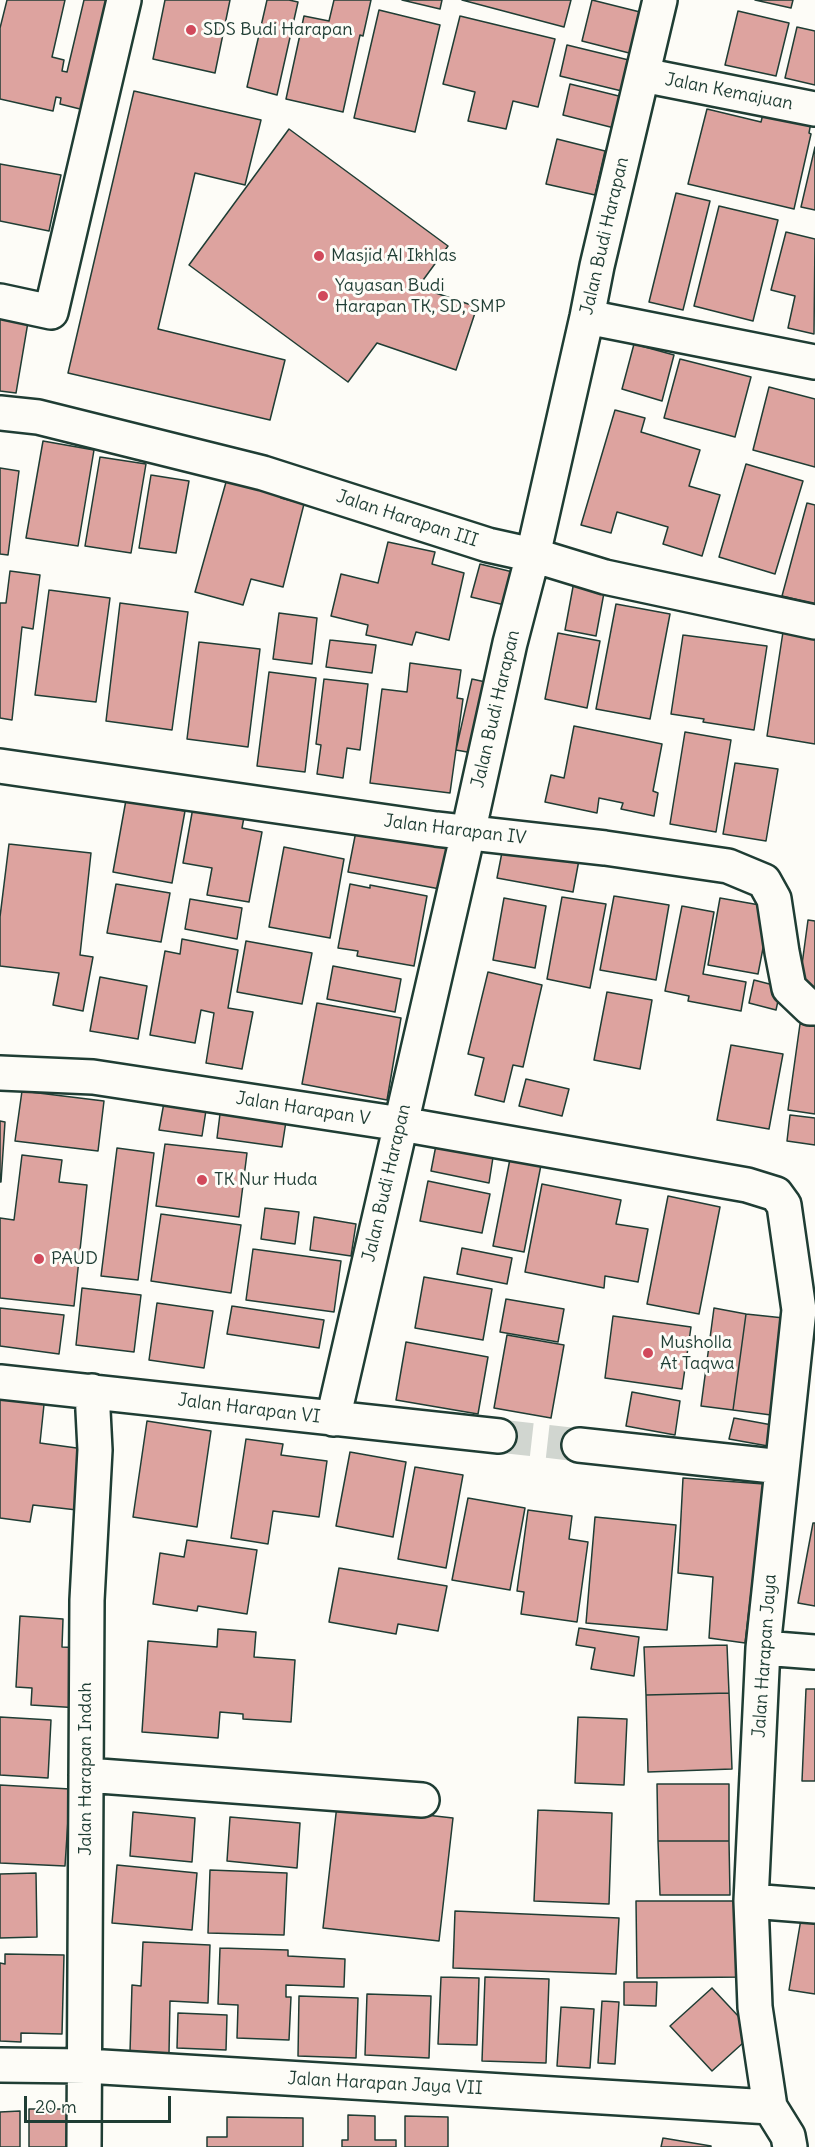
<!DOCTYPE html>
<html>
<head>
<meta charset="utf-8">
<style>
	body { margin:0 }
	#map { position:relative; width:815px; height:2147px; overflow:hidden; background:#fdfcf7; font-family:Delius,sans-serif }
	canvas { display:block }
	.scale { position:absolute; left:24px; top:2096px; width:147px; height:27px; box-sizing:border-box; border:3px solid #1f3d34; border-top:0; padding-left:8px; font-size:18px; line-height:21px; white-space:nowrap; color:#1f3d34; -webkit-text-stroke:4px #fdfcf7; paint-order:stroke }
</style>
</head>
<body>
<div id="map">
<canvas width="815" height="2147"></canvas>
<div class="scale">20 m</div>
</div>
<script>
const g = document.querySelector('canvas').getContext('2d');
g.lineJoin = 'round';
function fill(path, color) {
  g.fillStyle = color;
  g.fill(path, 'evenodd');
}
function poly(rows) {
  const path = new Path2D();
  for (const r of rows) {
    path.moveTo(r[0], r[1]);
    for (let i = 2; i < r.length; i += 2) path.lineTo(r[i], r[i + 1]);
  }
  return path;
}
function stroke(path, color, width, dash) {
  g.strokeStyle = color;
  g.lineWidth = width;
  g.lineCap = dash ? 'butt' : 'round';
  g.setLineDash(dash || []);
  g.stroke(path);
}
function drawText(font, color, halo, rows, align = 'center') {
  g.font = font + ' Delius,sans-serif';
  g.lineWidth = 6;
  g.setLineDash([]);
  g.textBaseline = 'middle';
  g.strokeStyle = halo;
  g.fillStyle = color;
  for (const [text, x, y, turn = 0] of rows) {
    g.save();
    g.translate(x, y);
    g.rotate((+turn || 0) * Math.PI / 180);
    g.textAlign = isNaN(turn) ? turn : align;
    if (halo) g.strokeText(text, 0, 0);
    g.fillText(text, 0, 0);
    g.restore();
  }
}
const building = poly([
	[7,0,65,0,52,57,64,60,62,71,67,72,84,0,115,0,88,111,60,104,61,98,56,97,53,111,0,99,0,28,7,0],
	[165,0,230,0,215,73,153,59,165,0],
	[267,0,289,0,298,2,277,95,247,87,267,0],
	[334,0,371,0,363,36,360,35,343,112,286,99,304,16,329,21,334,0],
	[402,0,442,0,440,9,402,0],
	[462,0,571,0,564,27,462,0],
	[592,0,648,14,637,55,582,41,592,0],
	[755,0,793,0,791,8,755,0],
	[379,10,440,25,415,132,354,118,379,10],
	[738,11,789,23,776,76,725,65,738,11],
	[460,16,555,39,538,107,513,101,506,129,468,121,475,92,443,84,460,16],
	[797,27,815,31,815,85,785,78,797,27],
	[567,45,637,62,630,93,560,76,567,45],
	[570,84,631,99,622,130,563,115,570,84],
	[134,91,261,120,245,185,195,173,158,329,285,360,270,420,68,373,134,91],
	[707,109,761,122,764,110,811,122,809,133,811,134,794,209,688,184,707,109],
	[289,129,448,246,418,287,477,307,456,370,377,343,348,382,189,265,289,129],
	[557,139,605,151,595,195,546,184,557,139],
	[815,147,815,210,801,207,815,147],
	[0,164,61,175,49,231,0,221,0,164],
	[676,193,710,201,683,310,649,302,676,193],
	[719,206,778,220,753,321,694,306,719,206],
	[786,232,815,239,814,334,788,328,795,296,771,290,786,232],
	[0,318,28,322,16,393,0,391,0,318],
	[634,344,674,355,662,401,622,389,634,344],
	[680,359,751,377,735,437,664,418,680,359],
	[769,387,815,399,815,467,753,450,769,387],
	[615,410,645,418,641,432,700,450,689,486,720,495,702,556,663,544,668,527,617,512,611,533,581,525,615,410],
	[43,441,94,450,78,546,26,538,43,441],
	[100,457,146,464,131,553,85,546,100,457],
	[746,464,803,481,775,574,719,557,746,464],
	[0,468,19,471,8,555,0,554,0,468],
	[230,468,285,483,281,498,304,504,283,587,251,579,243,605,195,592,230,468],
	[151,475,189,481,176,553,139,548,151,475],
	[807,503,815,505,815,604,782,596,807,503],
	[388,542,435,552,432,564,464,573,449,640,416,632,412,645,366,635,368,625,331,616,341,574,378,583,388,542],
	[480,564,521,574,513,607,471,597,480,564],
	[10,571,40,575,33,629,22,627,12,720,0,718,0,603,6,603,10,571],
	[575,576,606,582,596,636,565,630,575,576],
	[49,590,110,598,96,702,35,695,49,590],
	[120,603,188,612,172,730,106,721,120,603],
	[616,604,670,614,650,719,596,709,616,604],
	[279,613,317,618,312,664,273,659,279,613],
	[783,632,815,637,815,744,767,736,783,632],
	[558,633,600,641,587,708,545,699,558,633],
	[683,635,767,646,754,730,703,722,704,719,671,714,683,635],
	[330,640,376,645,372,673,326,667,330,640],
	[199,642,260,649,248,747,187,739,199,642],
	[410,663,461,670,457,698,463,699,450,793,370,783,382,689,407,692,410,663],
	[269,672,316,678,305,772,257,766,269,672],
	[324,679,368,684,360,750,347,748,343,778,317,774,321,745,316,744,324,679],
	[472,679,499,685,484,755,456,750,472,679],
	[574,726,662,744,653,791,658,793,654,816,621,809,623,803,599,798,597,813,545,802,551,775,564,778,574,726],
	[685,732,731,740,716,832,670,824,685,732],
	[735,763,778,769,766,841,723,834,735,763],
	[126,800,185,811,172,883,113,872,126,800],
	[194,802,245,812,242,828,262,832,249,902,207,895,212,868,183,863,194,802],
	[357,826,448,843,440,889,348,872,357,826],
	[9,844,91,853,80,955,93,957,83,1011,53,1005,59,973,0,966,0,917,9,844],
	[284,847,344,859,330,938,269,927,284,847],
	[503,847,579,860,573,892,497,878,503,847],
	[116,884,170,893,161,942,107,933,116,884],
	[350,884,370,888,370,885,427,896,414,966,357,956,358,951,338,948,350,884],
	[614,896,669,905,656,980,600,970,614,896],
	[562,897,606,904,590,988,547,979,562,897],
	[504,898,546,906,535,968,493,960,504,898],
	[720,898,771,907,758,974,708,965,720,898],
	[190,899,242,908,237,939,185,929,190,899],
	[682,906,714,912,703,974,746,982,741,1011,688,1001,689,996,665,991,682,906],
	[808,920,815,921,815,990,799,987,808,920],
	[182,939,238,950,228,1008,253,1012,242,1069,206,1063,214,1013,201,1010,195,1043,150,1035,165,951,180,954,182,939],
	[246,941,312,953,302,1004,237,992,246,941],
	[333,966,401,979,395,1012,327,999,333,966],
	[488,972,542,985,523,1067,513,1065,504,1102,475,1095,484,1058,468,1054,488,972],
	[100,977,147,986,138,1039,90,1031,100,977],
	[754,980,781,987,776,1010,749,1003,754,980],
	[607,992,652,1000,640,1069,594,1060,607,992],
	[317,1003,401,1018,387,1100,302,1084,317,1003],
	[800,1024,815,1026,815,1114,788,1110,800,1024],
	[731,1045,783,1054,769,1129,717,1120,731,1045],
	[526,1079,569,1089,562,1116,519,1106,526,1079],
	[22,1091,104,1101,98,1151,15,1141,22,1091],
	[165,1097,207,1104,202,1136,159,1130,165,1097],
	[221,1106,287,1115,282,1147,217,1138,221,1106],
	[790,1115,815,1118,815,1145,787,1141,790,1115],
	[0,1121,5,1122,1,1182,0,1182,0,1121],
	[437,1140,494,1151,489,1183,431,1171,437,1140],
	[165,1144,247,1153,239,1217,156,1206,165,1144],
	[117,1148,154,1153,138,1280,101,1276,117,1148],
	[22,1155,62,1160,59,1182,87,1185,74,1306,0,1298,0,1218,14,1220,22,1155],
	[510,1159,541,1165,524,1252,493,1246,510,1159],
	[428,1181,490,1194,482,1233,420,1221,428,1181],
	[542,1184,621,1200,616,1224,648,1229,638,1282,605,1276,604,1288,525,1272,542,1184],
	[668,1196,720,1207,699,1314,647,1304,668,1196],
	[265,1208,299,1212,295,1244,261,1239,265,1208],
	[161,1214,241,1225,231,1293,151,1281,161,1214],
	[314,1217,356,1224,351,1256,310,1250,314,1217],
	[462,1248,512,1258,507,1284,457,1274,462,1248],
	[253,1249,341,1261,334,1312,246,1300,253,1249],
	[424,1277,492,1289,483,1340,415,1328,424,1277],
	[82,1288,141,1295,134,1352,76,1345,82,1288],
	[506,1299,564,1309,558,1342,500,1332,506,1299],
	[157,1303,213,1311,204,1368,149,1360,157,1303],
	[232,1306,324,1320,319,1348,227,1334,232,1306],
	[0,1308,64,1315,59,1354,0,1346,0,1308],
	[714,1308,746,1314,733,1410,701,1406,714,1308],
	[746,1314,784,1318,771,1415,733,1410,746,1314],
	[613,1316,691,1327,682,1389,605,1378,613,1316],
	[507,1335,564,1345,551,1418,494,1408,507,1335],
	[406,1342,488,1357,478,1414,396,1400,406,1342],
	[0,1390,45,1395,40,1443,84,1449,77,1510,33,1505,30,1522,0,1518,0,1390],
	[632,1392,680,1401,675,1435,626,1426,632,1392],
	[734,1418,783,1427,779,1448,729,1439,734,1418],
	[147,1421,211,1431,197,1527,133,1517,147,1421],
	[246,1439,283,1444,281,1455,327,1461,319,1517,273,1511,268,1544,231,1538,246,1439],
	[350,1452,406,1462,393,1537,336,1526,350,1452],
	[415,1467,463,1475,446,1568,398,1559,415,1467],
	[683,1478,764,1484,745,1643,709,1638,713,1577,678,1573,683,1478],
	[468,1498,525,1508,510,1590,452,1580,468,1498],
	[528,1510,572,1516,569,1539,588,1542,577,1622,521,1614,524,1592,517,1591,528,1510],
	[595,1517,676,1525,667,1630,586,1623,595,1517],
	[813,1523,815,1523,815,1606,798,1603,813,1523],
	[187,1540,257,1550,247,1614,198,1606,197,1611,153,1604,160,1553,184,1557,187,1540],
	[339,1568,447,1586,438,1631,398,1624,396,1634,329,1622,339,1568],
	[20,1616,63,1619,62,1647,84,1648,80,1708,31,1705,32,1688,16,1687,20,1616],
	[579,1628,639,1637,634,1676,591,1669,595,1648,576,1645,579,1628],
	[218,1629,256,1632,254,1657,295,1660,291,1722,243,1719,243,1714,220,1712,218,1738,142,1732,148,1641,217,1647,218,1629],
	[727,1645,729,1693,646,1695,644,1647,727,1645],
	[806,1689,815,1689,815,1781,802,1781,806,1689],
	[729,1693,732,1769,648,1772,646,1695,729,1693],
	[0,1717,51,1720,48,1778,0,1775,0,1717],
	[578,1717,627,1719,624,1785,575,1783,578,1717],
	[657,1784,729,1784,729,1841,658,1841,657,1784],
	[0,1785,70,1789,65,1866,0,1863,0,1785],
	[337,1805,453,1818,439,1941,323,1928,337,1805],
	[538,1810,612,1813,609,1904,534,1901,538,1810],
	[133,1812,195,1818,192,1862,130,1856,133,1812],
	[230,1817,300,1823,297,1868,227,1861,230,1817],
	[658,1841,729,1841,730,1895,660,1895,658,1841],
	[117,1865,197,1873,192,1930,112,1923,117,1865],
	[210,1870,287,1873,284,1935,208,1933,210,1870],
	[36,1873,37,1937,0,1938,0,1874,36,1873],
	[636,1901,747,1901,747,1977,637,1978,636,1901],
	[455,1911,619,1918,616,1974,453,1968,455,1911],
	[802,1913,815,1915,815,1994,789,1990,802,1913],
	[143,1942,210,1945,208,2003,170,2001,169,2053,130,2052,132,1985,141,1986,143,1942],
	[220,1948,288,1950,288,1956,345,1959,344,1987,286,1985,286,1997,291,1997,289,2040,237,2038,238,2005,218,2004,220,1948],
	[5,1954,64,1955,62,2034,21,2033,21,2042,0,2041,0,1963,5,1964,5,1954],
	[441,1977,479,1978,477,2045,438,2044,441,1977],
	[485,1977,549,1979,546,2063,482,2061,485,1977],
	[624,1982,657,1982,656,2006,624,2005,624,1982],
	[712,1988,754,2033,712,2071,670,2026,712,1988],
	[367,1994,431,1996,429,2058,365,2055,367,1994],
	[299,1996,358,1998,356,2058,298,2056,299,1996],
	[602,2001,619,2002,615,2064,598,2063,602,2001],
	[561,2007,594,2009,590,2068,557,2066,561,2007],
	[178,2013,227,2015,226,2050,177,2048,178,2013],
	[29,2109,81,2109,81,2147,29,2147,29,2109],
	[20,2111,20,2147,0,2147,0,2112,20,2111],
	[348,2115,375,2116,375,2140,396,2140,396,2147,342,2147,342,2140,348,2140,348,2115],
	[405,2116,448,2117,448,2147,405,2147,405,2116],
	[227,2117,303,2118,303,2147,207,2147,207,2137,227,2137,227,2117],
	[663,2138,711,2146,711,2147,661,2147,663,2138]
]);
const minorTunnel = poly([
	[499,1436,579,1445]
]);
const minor = poly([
	[643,75,815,109],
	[0,301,51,312,124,0],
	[587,317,815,362],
	[0,413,38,417,263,473,488,545,533,555,605,577,815,622],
	[0,766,436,829,605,848,728,866,764,881,774,899,782,952,789,988,810,1008,815,1008],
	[0,1073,93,1077,401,1124,747,1185,776,1194,784,1205,799,1310,763,1648,751,1901,755,2007,770,2107,788,2136,790,2147],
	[0,1382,499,1436],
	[333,1419,468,833,510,643,533,555,587,317,597,266,660,0],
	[579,1445,782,1467],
	[763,1648,815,1652],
	[86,1775,422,1800],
	[751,1901,815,1906],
	[0,2065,86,2066,770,2107],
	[84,2147,87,1600,95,1450,92,1391]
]);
const markers = [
	[191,30,6,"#d1495b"],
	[319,256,6,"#d1495b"],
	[323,296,6,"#d1495b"],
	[202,1180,6,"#d1495b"],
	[39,1259,6,"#d1495b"],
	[648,1353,6,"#d1495b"]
];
const poiNames = [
	["SDS Budi Harapan",203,30],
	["Masjid Al Ikhlas",331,256],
	["Yayasan Budi",335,286],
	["Harapan TK, SD, SMP",335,307],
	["TK Nur Huda",214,1180],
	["PAUD",51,1259],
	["Musholla",660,1343],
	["At Taqwa",660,1364]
];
const streetNames = [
	["Jalan Kemajuan",729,92,11],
	["Jalan Budi Harapan",605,236,-77],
	["Jalan Harapan III",407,519,18],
	["Jalan Budi Harapan",496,709,-77],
	["Jalan Harapan IV",455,830,7],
	["Jalan Harapan V",303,1109,9],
	["Jalan Budi Harapan",387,1183,-77],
	["Jalan Harapan VI",249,1409,7],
	["Jalan Harapan Jaya",765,1656,-86],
	["Jalan Harapan Indah",86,1769,-90],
	["Jalan Harapan Jaya VII",385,2084,3]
];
fill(building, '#dda39f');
stroke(building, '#1f3d34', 1.5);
stroke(minorTunnel, '#d1d6d0', 33, [33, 16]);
stroke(minor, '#1f3d34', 38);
stroke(minor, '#fdfcf7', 33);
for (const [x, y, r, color] of markers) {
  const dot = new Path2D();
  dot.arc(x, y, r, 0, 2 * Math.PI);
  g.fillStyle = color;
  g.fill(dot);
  stroke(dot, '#fdfcf7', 2);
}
drawText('18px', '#1f3d34', '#fdfcf7', poiNames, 'left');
drawText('18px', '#1f3d34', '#fdfcf7', streetNames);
</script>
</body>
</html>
